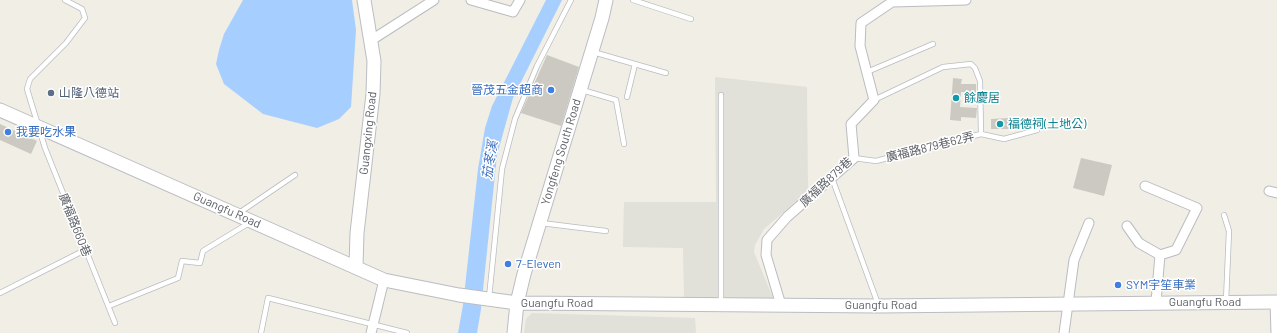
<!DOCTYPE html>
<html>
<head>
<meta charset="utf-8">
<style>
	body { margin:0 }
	canvas { display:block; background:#f0eee5 }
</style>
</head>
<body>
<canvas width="1277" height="333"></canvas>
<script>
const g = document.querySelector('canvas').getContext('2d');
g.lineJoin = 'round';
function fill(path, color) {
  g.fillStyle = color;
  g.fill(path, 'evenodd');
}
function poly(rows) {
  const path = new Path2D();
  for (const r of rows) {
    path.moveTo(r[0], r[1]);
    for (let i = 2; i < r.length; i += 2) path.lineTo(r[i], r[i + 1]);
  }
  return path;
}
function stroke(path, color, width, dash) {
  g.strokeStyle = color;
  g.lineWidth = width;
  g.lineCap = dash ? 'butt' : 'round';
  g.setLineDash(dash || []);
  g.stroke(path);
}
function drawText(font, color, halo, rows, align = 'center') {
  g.font = font + ' Barlow,"Noto Sans TC",sans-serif';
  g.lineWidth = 3;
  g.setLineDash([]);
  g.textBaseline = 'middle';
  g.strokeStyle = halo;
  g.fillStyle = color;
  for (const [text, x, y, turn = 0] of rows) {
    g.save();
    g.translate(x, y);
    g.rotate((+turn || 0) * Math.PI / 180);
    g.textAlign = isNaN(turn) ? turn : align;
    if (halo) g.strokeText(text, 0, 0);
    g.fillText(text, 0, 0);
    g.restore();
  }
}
const industrial = poly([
	[715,77,807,87,808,191,764,229,755,245,754,252,773,298,684,298,683,248,623,247,624,202,716,202],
	[532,313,695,318,696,333,524,333,526,319]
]);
const water = poly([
	[243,0,352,0,356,30,351,107,339,119,317,128,263,114,224,84,216,64,219,50,224,34],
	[546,0,562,0,513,98,497,155,481,309,477,333,458,333,463,305,478,169,485,128,492,106]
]);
const building = poly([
	[547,55,579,67,561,126,521,113],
	[953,78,962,79,961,84,976,84,976,93,961,92,960,107,977,108,976,118,961,117,961,121,950,120],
	[1010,118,1010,129,991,129,991,119],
	[0,124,37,141,31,154,0,140],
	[1081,158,1112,165,1104,196,1073,188]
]);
const lane = poly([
	[65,0,82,9,85,18,66,43,30,79,27,89,45,148,115,323],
	[633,0,691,19],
	[593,52,666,73],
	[867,72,933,44],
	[582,90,616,100,624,144],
	[721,95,721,304],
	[627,97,635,64],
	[874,100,943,67,971,64,975,68,980,81,981,134],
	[854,158,876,161,981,134,1004,139,1037,130],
	[832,178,878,304],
	[239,213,295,175],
	[1224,215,1229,231,1226,301],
	[541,223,606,231],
	[0,293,85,250],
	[489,298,502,169,515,119,537,66,571,0],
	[109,306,178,278,182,261,200,263,203,251,249,223],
	[261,333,268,298,407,333]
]);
const street = poly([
	[471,0,513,12,520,0],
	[370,41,434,0],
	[1145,186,1197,208,1176,250,1160,255],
	[1269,191,1277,193],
	[1127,226,1139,243,1160,255],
	[1156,302,1160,255],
	[1275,302,1276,333],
	[781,305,766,255,767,240,787,217,854,158,851,124,874,100,860,46,861,23,892,2,966,0],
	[371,333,384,280],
	[1064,333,1074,260,1089,223]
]);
const secondary = poly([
	[0,110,384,280,459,295,517,303,879,306,1277,302],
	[356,267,357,233,373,94,374,61,364,0],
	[514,333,517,303,524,274,602,18,606,0]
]);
const markers = [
	[551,90,4,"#3f7fe0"],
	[51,93,4,"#5c6f8a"],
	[956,98,4,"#0f9aa8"],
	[1000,124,4,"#0f9aa8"],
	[8,132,4,"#3f7fe0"],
	[508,264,4,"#3f7fe0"],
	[1118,285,4,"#3f7fe0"]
];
const shopNames = [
	["晉茂五金超商",543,90,"right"],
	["我要吃水果",16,132],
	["7-Eleven",516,264],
	["SYM宇笙車業",1126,285]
];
const serviceNames = [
	["山隆八德站",59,93]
];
const cultureNames = [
	["餘慶居",964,98],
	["福德祠(土地公)",1008,124]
];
const streetNames = [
	["Guangxing Road",368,133,-84],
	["廣福路879巷62弄",930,147,-14],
	["Yongfeng South Road",561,152,-73],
	["廣福路879巷",826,182,-43],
	["Guangfu Road",227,210,24],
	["廣福路660巷",75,225,68],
	["Guangfu Road",1205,302],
	["Guangfu Road",557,303],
	["Guangfu Road",881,305]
];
const waterNames = [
	["茄苳溪",490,160,-81]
];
fill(industrial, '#e1e0d9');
fill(water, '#a6cfff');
fill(building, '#cbc9c1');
stroke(lane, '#babcc1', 6);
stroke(street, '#babcc1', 11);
stroke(secondary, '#bbbdc3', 15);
stroke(lane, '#fff', 4.5);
stroke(street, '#fff', 9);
stroke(secondary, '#fff', 13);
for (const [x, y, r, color] of markers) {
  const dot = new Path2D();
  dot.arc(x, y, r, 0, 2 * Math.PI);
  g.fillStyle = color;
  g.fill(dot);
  stroke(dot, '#fff', 1.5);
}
drawText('12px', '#366cbe', '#fff', shopNames, 'left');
drawText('12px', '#4e5e75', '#fff', serviceNames, 'left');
drawText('12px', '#0d838f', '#fff', cultureNames, 'left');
drawText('12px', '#5d6066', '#fff', streetNames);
drawText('italic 13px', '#4172be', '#fff', waterNames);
</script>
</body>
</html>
